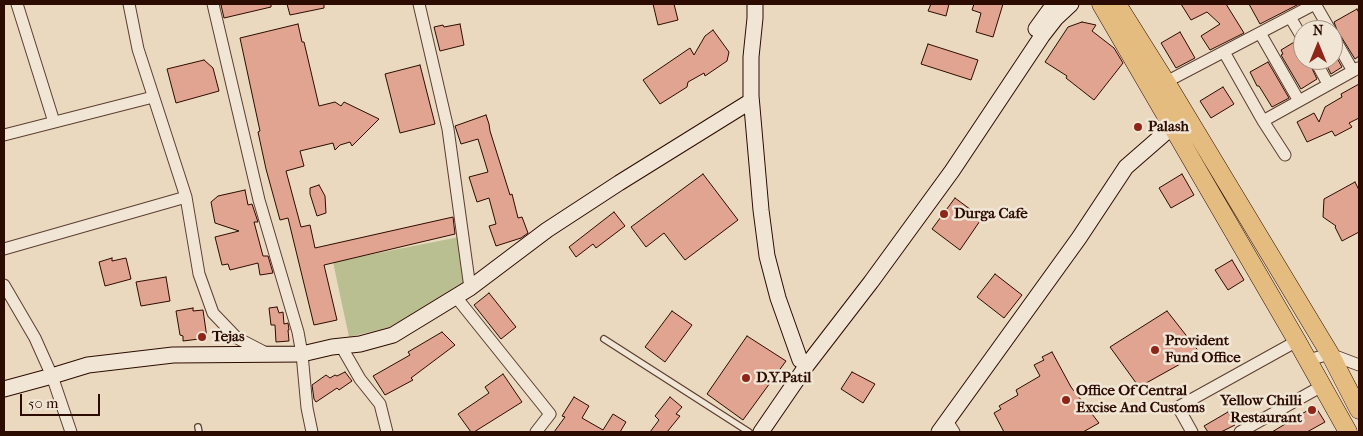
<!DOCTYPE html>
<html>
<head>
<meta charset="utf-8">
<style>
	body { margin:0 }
	#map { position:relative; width:1363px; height:436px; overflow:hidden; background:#ead9be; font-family:"IM FELL French Canon",serif }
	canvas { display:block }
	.frame { position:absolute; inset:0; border:5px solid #2c0b00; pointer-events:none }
	.north { position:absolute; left:1293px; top:20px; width:50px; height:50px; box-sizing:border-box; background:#f1e6d5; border:1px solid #a28e80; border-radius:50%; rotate:0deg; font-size:14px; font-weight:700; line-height:20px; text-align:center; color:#2c0b00 }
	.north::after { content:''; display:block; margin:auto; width:18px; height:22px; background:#8f2418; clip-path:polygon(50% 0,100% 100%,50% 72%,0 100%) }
	.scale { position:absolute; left:20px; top:394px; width:80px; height:22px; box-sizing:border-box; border:2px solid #2c0b00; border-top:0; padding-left:6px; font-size:15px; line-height:18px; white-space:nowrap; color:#2c0b00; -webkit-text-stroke:4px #f1e6d5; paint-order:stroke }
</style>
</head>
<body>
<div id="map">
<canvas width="1363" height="436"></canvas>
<div class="frame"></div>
<div class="north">N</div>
<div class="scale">50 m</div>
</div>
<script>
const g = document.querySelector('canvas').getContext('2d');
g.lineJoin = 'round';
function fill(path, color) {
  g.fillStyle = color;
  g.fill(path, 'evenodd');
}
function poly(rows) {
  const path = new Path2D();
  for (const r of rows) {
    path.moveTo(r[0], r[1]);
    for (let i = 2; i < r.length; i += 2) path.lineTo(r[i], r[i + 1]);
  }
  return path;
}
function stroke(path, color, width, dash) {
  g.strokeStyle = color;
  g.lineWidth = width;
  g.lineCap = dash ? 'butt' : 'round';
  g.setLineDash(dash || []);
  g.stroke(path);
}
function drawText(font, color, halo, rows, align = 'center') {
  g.font = font + ' "IM FELL French Canon",serif';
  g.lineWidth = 5;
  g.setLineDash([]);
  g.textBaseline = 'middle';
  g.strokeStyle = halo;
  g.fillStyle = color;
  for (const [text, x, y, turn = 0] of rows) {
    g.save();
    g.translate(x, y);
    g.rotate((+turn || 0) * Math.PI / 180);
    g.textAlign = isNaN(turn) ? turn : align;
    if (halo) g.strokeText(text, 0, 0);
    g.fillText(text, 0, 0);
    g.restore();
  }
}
const green = poly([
	[459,237,470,283,390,327,349,337,333,262]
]);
const building = poly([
	[225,4,271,4,271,7,224,18,221,5,225,4],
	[287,4,324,4,324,8,290,15,287,4],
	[653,4,674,4,678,20,658,25,653,4],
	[931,4,949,4,946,16,928,11,931,4],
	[974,4,1003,4,993,37,976,32,981,13,972,10,974,4],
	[1181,4,1226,4,1244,33,1210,50,1201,36,1220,24,1207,12,1191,20,1181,4],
	[1249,4,1299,4,1260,24,1249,4],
	[1357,9,1359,13,1359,56,1355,59,1337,30,1334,22,1357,9],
	[1082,22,1096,25,1092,31,1114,48,1123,63,1094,100,1066,78,1067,76,1045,62,1068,27,1082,22],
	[298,24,302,42,304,42,319,106,335,102,341,106,344,102,379,119,352,146,350,142,340,145,335,150,333,143,300,151,304,166,286,171,301,227,310,225,315,248,453,217,455,234,324,265,337,320,314,325,288,218,280,220,266,169,258,132,260,131,240,38,298,24],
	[460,24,464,45,440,51,434,27,443,25,444,27,460,24],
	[713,30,729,52,727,61,705,76,704,73,688,82,687,87,660,104,643,80,690,48,694,55,705,36,713,30],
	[1180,32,1195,58,1176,68,1161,43,1180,32],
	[1296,41,1299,45,1303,46,1303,60,1308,60,1317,79,1301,89,1281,55,1283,54,1281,50,1296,41],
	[928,44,978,60,971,80,921,64,928,44],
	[1333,51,1342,67,1331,74,1324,60,1333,60,1333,51],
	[204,60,213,68,219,91,176,103,167,69,204,60],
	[1268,62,1289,98,1272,107,1259,86,1257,86,1250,72,1268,62],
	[420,65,435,124,400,133,385,74,420,65],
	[1359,84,1359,118,1349,123,1352,127,1335,136,1332,131,1307,142,1297,122,1314,113,1319,122,1325,107,1342,97,1341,94,1359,84],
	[1223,87,1234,104,1211,118,1200,101,1223,87],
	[486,115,489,124,490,131,510,195,512,194,518,218,522,217,528,233,521,238,496,246,489,226,496,224,489,198,477,202,469,177,488,172,478,139,461,144,455,126,486,115],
	[703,174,738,220,685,260,664,233,646,247,631,227,703,174],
	[1182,174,1194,195,1171,208,1159,188,1182,174],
	[1355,182,1359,190,1359,232,1342,241,1335,227,1336,226,1323,217,1324,199,1355,182],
	[319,185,325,196,326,213,317,216,310,194,310,188,319,185],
	[245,190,248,205,252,204,258,222,254,222,263,256,268,256,273,273,260,275,258,263,230,270,228,264,222,265,215,237,239,231,215,223,211,202,218,196,245,190],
	[955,198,982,218,960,250,932,229,955,198],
	[614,212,625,226,596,248,593,244,576,257,569,247,614,212],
	[112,258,112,261,126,258,131,279,105,286,99,262,112,258],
	[1232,260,1244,280,1228,290,1215,270,1232,260],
	[995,274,1022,295,1004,318,977,297,995,274],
	[166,277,170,301,141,306,136,282,166,277],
	[489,293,516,327,501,339,474,305,489,293],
	[277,307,279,313,283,312,284,324,288,323,289,330,288,330,289,341,276,342,275,325,271,325,269,308,277,307],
	[193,308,193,311,203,310,207,338,183,341,183,336,180,335,176,311,193,308],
	[672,311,692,325,665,362,645,347,672,311],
	[1167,311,1200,353,1139,387,1110,347,1167,311],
	[442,332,455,345,411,378,413,380,385,395,373,376,410,355,408,352,442,332],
	[747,336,786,361,743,420,707,394,747,336],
	[1052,352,1071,387,1099,423,1083,432,1004,432,994,413,1001,409,999,406,1018,395,1016,390,1040,376,1034,365,1044,360,1042,357,1052,352],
	[345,372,352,381,339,390,337,388,316,402,314,399,312,385,326,375,330,378,335,375,337,376,345,372],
	[852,372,875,384,863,403,841,389,852,372],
	[503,374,522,402,474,432,471,432,458,414,489,393,485,387,503,374],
	[574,397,589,406,582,418,603,430,613,414,626,422,620,432,554,432,565,417,562,416,574,397],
	[670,397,682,407,676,414,680,416,667,432,650,432,659,420,655,416,670,397],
	[1315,406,1325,422,1307,432,1272,432,1315,406],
	[1228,412,1235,425,1221,432,1208,432,1204,426,1228,412]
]);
const lane = poly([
	[604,339,749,432],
	[198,427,199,432]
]);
const street = poly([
	[17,4,54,122],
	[129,4,138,49,186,197,199,274,213,313,237,338,268,354],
	[213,4,259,200,298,332,302,354,307,408,312,432],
	[419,4,448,129,470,288],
	[1315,4,1330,30],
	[1290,17,1303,39],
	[1260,33,1299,101,1353,71],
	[1333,36,1353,71,1358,68],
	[1224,52,1263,121,1285,155],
	[1315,60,1328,84],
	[1166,82,1315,4],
	[1263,121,1299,101],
	[4,135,153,97],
	[4,249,186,197],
	[4,285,35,338,52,376,71,432],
	[456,297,550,414,536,432],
	[341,346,360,379,380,404,387,432],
	[1308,360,1330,354,1359,365],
	[947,421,954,432],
	[1192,432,1178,407,1297,341],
	[1240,432,1322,386]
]);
const secondary = poly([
	[755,4,755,18,751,57,751,96,761,210,767,256,778,298,800,360,807,365],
	[1036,29,1054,4],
	[4,389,52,376,88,365,173,355,302,354,332,347,360,344,393,335,470,288,547,230,619,183,751,101],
	[761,432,807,365,871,282,952,171,1042,36,1056,18,1071,4],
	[939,432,1079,238,1126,167,1173,126]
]);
const primary = poly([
	[1101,4,1297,341,1348,432],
	[1117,4,1166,82,1330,354,1359,410]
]);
const markers = [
	[1138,127,5,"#8f2418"],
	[944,214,5,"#8f2418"],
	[202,337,5,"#8f2418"],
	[1155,350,5,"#8f2418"],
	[746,378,5,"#8f2418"],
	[1066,400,5,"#8f2418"],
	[1312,410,5,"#8f2418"]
];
const poiNames = [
	["Palash",1148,127],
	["Durga Cafe",954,214],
	["Tejas",212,337],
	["Provident",1165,341],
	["Fund Office",1165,358],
	["D.Y.Patil",756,378],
	["Office Of Central",1076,391],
	["Excise And Customs",1076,408],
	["Yellow Chilli",1302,401,"right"],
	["Restaurant",1302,418,"right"]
];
fill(green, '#b9bf90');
fill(building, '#e1a491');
stroke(building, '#2c0b00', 1);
stroke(lane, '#5c3e30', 8);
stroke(street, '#5c3e30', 13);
stroke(secondary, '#2c0b00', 17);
stroke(primary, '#2c0b00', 19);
stroke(lane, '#f1e6d5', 5.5);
stroke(street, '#f1e6d5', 11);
stroke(secondary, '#f1e6d5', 15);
stroke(primary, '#e5bc7f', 18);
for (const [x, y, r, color] of markers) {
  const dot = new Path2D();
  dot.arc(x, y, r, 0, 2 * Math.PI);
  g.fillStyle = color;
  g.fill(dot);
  stroke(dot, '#f1e6d5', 2);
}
drawText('bold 15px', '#2c0b00', '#f1e6d5', poiNames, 'left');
</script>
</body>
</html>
